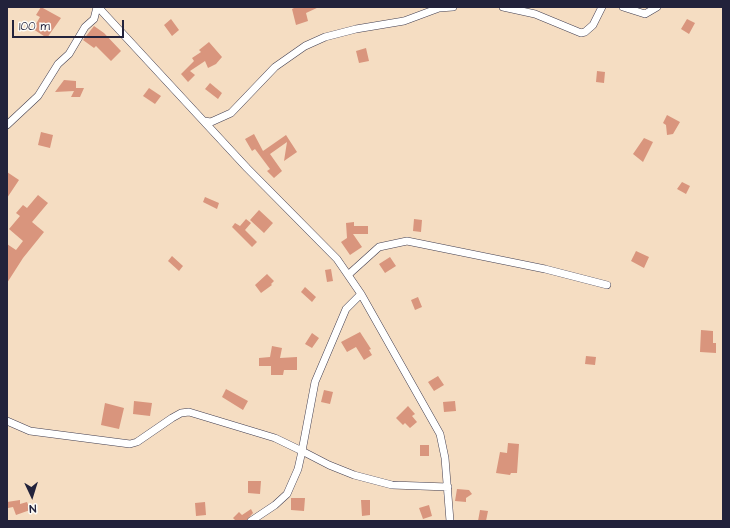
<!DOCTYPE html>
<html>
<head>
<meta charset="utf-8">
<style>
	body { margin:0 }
	#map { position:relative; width:730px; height:528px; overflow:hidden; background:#f5ddc2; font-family:"Architects Daughter",sans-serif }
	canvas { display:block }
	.frame { position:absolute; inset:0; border:8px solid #22223b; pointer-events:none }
	.north { position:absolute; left:12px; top:476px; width:40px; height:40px; -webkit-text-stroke:3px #fdfcf7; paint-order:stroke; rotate:176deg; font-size:11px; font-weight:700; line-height:16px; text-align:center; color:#22223b }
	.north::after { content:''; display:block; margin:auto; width:14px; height:18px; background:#22223b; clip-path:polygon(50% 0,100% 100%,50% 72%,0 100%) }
	.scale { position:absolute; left:12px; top:20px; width:112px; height:18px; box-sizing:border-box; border:2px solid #22223b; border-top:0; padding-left:5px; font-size:12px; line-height:14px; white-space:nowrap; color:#22223b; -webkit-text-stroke:3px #fdfcf7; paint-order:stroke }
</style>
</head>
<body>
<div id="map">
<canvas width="730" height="528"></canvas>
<div class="frame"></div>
<div class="north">N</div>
<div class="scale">100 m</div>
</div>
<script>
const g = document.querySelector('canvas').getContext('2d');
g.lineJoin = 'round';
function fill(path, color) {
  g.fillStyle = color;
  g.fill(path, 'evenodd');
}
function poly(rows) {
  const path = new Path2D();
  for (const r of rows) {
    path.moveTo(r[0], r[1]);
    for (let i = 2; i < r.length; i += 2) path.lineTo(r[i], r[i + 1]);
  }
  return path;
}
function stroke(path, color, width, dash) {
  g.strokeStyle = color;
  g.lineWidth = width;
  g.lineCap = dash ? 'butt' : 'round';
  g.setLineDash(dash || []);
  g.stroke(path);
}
const building = poly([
	[41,7,61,18,47,38,33,29,40,17,36,15],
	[296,7,319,7,306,13,308,21,296,25,292,9],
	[171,19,179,30,172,36,164,25],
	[687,19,695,23,689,34,681,29],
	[94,26,104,33,121,51,111,61,96,46,94,48,83,40],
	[209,42,222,57,216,64,208,68,205,61,190,71,195,75,188,82,181,74,194,61,192,58,201,52,199,50],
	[366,48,369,61,359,63,356,51],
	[597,71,605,72,604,83,596,82],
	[64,80,76,81,76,88,84,88,80,97,71,97,74,91,55,92],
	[210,83,222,93,218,99,205,89],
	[149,88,161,96,155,104,143,96],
	[667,115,680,122,673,134,667,135,666,125,663,123],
	[41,132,53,135,50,148,38,145],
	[254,134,263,151,286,135,297,152,284,161,287,142,270,154,282,171,274,178,267,171,270,169,255,149,252,151,245,139],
	[644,138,653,142,643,162,633,154],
	[7,172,19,180,7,198],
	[682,182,690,186,686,194,677,189],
	[38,195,48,203,32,222,44,232,23,258,7,283,7,244,16,250,23,241,9,229,20,216,16,213,23,205,27,208],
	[205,197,219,203,217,209,203,202],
	[259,210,273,223,264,233,250,220],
	[246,219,251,223,245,230,257,242,252,247,232,227,235,223,240,226],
	[414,219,422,220,421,232,413,231],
	[354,222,354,226,368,226,368,234,353,234,362,247,350,255,341,242,347,238,346,223],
	[636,251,649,257,644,268,631,261],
	[172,256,183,266,179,271,168,261],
	[390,257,396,266,385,273,379,264],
	[331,269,333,281,327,282,325,270],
	[267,274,274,281,271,284,272,285,261,293,255,285],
	[305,287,316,297,312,302,301,292],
	[418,297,422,307,415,310,411,300],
	[701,330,713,331,713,343,716,343,716,353,700,352],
	[360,332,371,349,369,350,372,355,364,360,356,347,347,352,341,342],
	[312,333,319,338,312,348,305,344],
	[272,346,282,348,280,358,297,357,297,370,284,370,283,375,271,375,271,366,259,366,259,358,270,357],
	[586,356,596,357,595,365,585,364],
	[438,376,444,385,434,391,428,382],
	[226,389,248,401,243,410,222,397],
	[324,390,333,392,330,404,321,402],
	[134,401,152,403,150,416,133,414],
	[455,401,456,411,444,412,443,402],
	[105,403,124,408,119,429,101,425],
	[408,406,415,414,412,416,417,422,410,428,405,423,403,425,396,418],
	[508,443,519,444,517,473,511,473,510,475,496,473,500,452,507,453],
	[420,445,429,445,429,456,420,456],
	[248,481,261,481,260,494,248,493],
	[457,489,469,490,472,494,466,498,466,502,455,501],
	[291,498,305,498,304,511,291,510],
	[20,500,20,504,27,502,30,510,16,515,13,507,8,508,7,502],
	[361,500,370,500,370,515,362,516],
	[205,502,206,515,196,516,195,503],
	[429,505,432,516,423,519,419,508],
	[251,509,253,513,246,521,233,521,235,520,233,518,239,512,242,515],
	[480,510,488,511,486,521,478,521]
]);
const street = poly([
	[98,7,247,168,337,259,348,275,361,294,440,434,445,458,450,521],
	[503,7,535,14,581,33,585,32,593,25,602,7],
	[623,7,645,14,657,7],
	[204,121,211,122,231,113,275,67,305,46,325,37,356,29,404,21,439,8,453,7],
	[7,125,38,96,58,64,69,54,85,27,94,19,97,7],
	[348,275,379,247,407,241,545,269,607,285],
	[361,294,346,309,315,382,302,451,329,465,354,475,392,485,448,487],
	[7,421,30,431,130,444,137,442,172,418,181,413,189,412,275,438,302,451,298,469,287,494,275,505,251,521]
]);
fill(building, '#d9957d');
stroke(street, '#423e4f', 8);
stroke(street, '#fff', 7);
</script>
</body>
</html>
